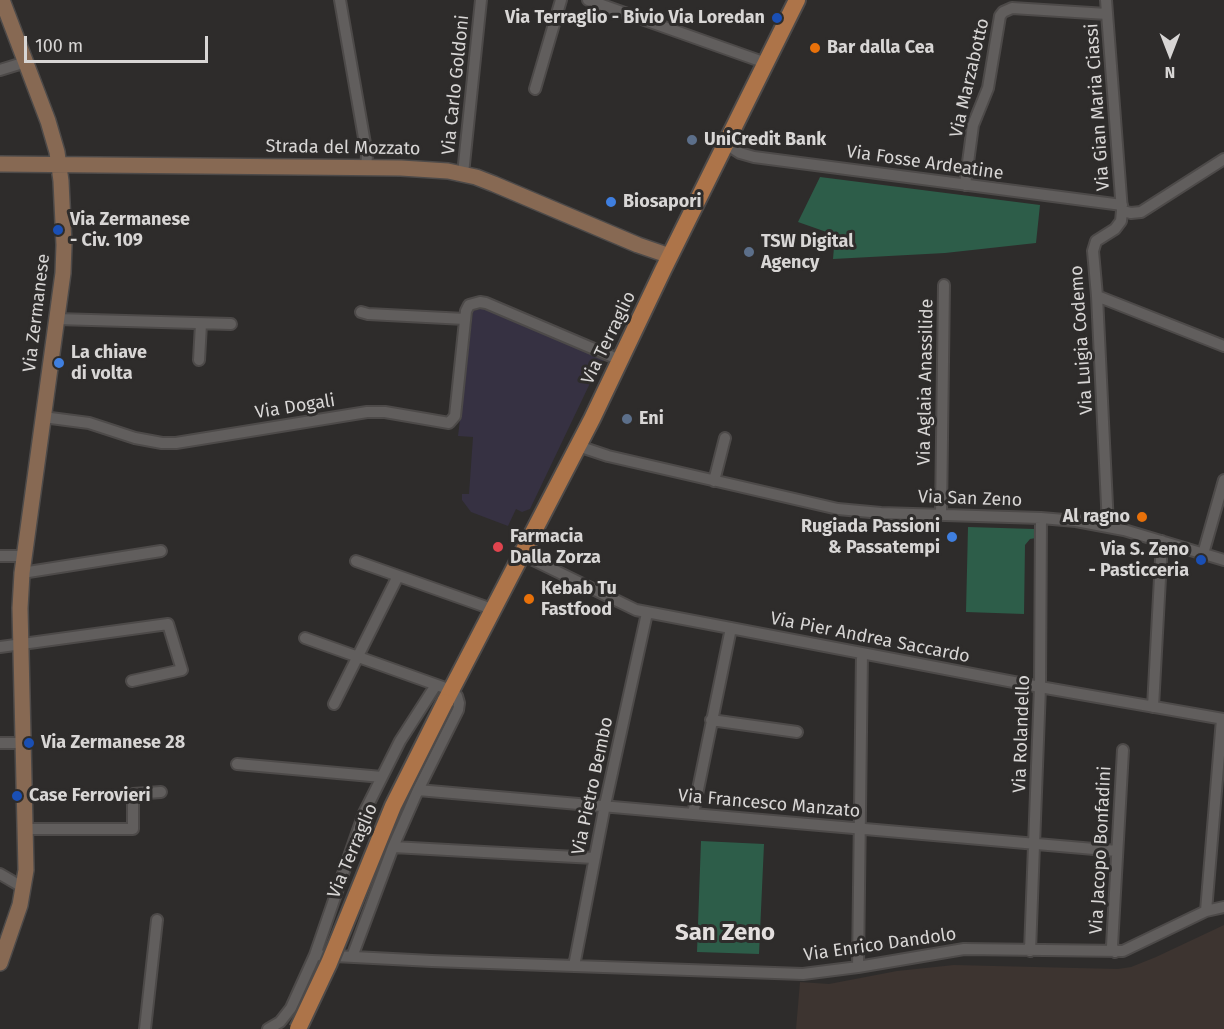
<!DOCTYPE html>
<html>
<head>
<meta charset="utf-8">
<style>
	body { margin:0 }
	#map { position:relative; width:1224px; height:1029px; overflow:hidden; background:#2e2c2b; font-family:"Fira Sans",sans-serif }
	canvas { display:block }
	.north { position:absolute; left:1140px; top:24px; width:60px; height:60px; -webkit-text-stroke:4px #2e2c2b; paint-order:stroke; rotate:180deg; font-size:16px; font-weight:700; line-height:24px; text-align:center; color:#d8d6d5 }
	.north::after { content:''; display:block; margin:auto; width:21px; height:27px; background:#d8d6d5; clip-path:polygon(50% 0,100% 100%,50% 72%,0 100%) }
	.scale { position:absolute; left:24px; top:36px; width:184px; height:27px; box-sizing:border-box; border:3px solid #d8d6d5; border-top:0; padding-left:8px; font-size:18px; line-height:21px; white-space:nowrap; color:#d8d6d5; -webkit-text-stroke:4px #2e2c2b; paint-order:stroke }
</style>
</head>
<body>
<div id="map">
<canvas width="1224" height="1029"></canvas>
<div class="north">N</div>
<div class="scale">100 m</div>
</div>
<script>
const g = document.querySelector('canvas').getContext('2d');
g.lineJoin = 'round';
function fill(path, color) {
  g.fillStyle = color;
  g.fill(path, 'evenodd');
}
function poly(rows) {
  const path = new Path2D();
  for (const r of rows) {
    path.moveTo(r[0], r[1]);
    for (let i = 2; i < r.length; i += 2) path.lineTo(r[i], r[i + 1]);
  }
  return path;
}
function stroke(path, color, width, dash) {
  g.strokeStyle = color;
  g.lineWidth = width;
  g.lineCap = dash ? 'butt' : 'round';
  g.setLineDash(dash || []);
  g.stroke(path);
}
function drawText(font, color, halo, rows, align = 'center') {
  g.font = font + ' "Fira Sans",sans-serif';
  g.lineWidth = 6;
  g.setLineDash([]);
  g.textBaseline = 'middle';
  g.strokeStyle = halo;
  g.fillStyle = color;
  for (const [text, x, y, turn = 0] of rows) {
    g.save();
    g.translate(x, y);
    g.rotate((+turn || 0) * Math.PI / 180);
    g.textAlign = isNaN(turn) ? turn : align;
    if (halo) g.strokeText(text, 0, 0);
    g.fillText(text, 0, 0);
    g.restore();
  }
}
const built = poly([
	[1224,925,1224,1029,796,1029,800,982,829,984,897,971,954,965,1118,969,1131,967,1156,957]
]);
const education = poly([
	[484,308,604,359,597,378,593,377,530,509,522,512,516,509,508,526,471,512,462,500,462,494,469,494,473,437,458,436,473,311]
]);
const green = poly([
	[820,177,1040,205,1036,243,945,253,833,259,835,235,798,222],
	[968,527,1034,529,1036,538,1030,539,1025,545,1024,614,966,612],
	[701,841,764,844,759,954,697,952]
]);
const street = poly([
	[340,0,367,155,366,168],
	[588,0,766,63],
	[1106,0,1122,211,1121,221,1115,229,1096,241,1093,251,1097,296,1108,526],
	[0,70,26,62],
	[535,89,561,0],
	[726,144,740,153,754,157,1122,205],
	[463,174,481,0],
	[965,185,973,125,988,88,1000,16,1003,12,1012,8,1107,14],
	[1122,211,1131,213,1141,212,1224,159],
	[1097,296,1224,346],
	[361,312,368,314,465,319],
	[56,319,231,324],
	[199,360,201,324],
	[43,417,89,423,135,438,162,443,176,443,367,412,385,412,449,423,455,416,466,311,469,305,480,302,486,303,620,360],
	[578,446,608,456,838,509,881,513,1041,518,1076,521,1124,530,1224,560],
	[714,481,725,438],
	[941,515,944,285],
	[521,554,636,610,1040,687,1224,719],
	[1203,554,1224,480],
	[0,556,25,556],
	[356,561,492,609],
	[22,573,161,551],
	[305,638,451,690,457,696,459,703,458,710,418,790,393,847,352,957],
	[0,647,168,624,182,670,132,681],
	[334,704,398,576],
	[1153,707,1162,541],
	[711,720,797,732],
	[0,743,23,743],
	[237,764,382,777],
	[418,790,1117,851],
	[693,814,731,628],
	[26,829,133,829,133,794,161,792],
	[393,847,594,858],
	[0,874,24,888],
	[1206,911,1222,719],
	[1030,951,1040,687,1041,518],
	[1115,952,1112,946,1123,750],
	[315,955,432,961,803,974,858,967,964,949,1123,951,1206,911,1224,907],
	[574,966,605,805,647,613],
	[858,967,862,653],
	[145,1029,157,920],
	[268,1029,280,1022,291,1008,315,955,364,813,400,741,436,685]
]);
const secondary = poly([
	[0,164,401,168,448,171,476,177,494,184,638,245,670,256],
	[0,963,20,905,26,870,20,608,22,573,63,273,64,245,61,181,57,152,48,121,2,0]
]);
const primary = poly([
	[445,702,592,419,663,270,797,0]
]);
const primaryBridge = poly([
	[298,1029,329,963,393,806,445,702]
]);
const markers = [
	[777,18,6,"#1a4fb4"],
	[815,48,6,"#e8710a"],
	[692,140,6,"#5c6f8a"],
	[611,202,6,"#3f7fe0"],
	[58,230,6,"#1a4fb4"],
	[749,252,6,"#5c6f8a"],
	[59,363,6,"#3f7fe0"],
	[627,419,6,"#5c6f8a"],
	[1142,517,6,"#e8710a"],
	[952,537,6,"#3f7fe0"],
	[498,547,6,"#e0444e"],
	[1201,560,6,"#1a4fb4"],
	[529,599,6,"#e8710a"],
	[29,743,6,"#1a4fb4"],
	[17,796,6,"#1a4fb4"]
];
const poiNames = [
	["Via Terraglio - Bivio Via Loredan",765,18,"right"],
	["Bar dalla Cea",827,48],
	["UniCredit Bank",704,140],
	["Biosapori",623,202],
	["Via Zermanese",70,220],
	["- Civ. 109",70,241],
	["TSW Digital",761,242],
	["Agency",761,263],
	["La chiave",71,353],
	["di volta",71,374],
	["Eni",639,419],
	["Al ragno",1130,517,"right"],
	["Rugiada Passioni",940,527,"right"],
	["& Passatempi",940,548,"right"],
	["Farmacia",510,537],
	["Dalla Zorza",510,558],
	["Via S. Zeno",1189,550,"right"],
	["- Pasticceria",1189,571,"right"],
	["Kebab Tu",541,589],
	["Fastfood",541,610],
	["Via Zermanese 28",41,743],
	["Case Ferrovieri",29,796]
];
const streetNames = [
	["Via Marzabotto",970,78,-77],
	["Via Carlo Goldoni",456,85,-84],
	["Via Gian Maria Ciassi",1098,107,-94],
	["Strada del Mozzato",343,148,1],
	["Via Fosse Ardeatine",925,163,8],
	["Via Zermanese",37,313,-83],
	["Via Terraglio",609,338,-64],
	["Via Luigia Codemo",1082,340,-94],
	["Via Aglaia Anassilide",926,382,-89],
	["Via Dogali",295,407,-9],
	["Via San Zeno",970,499,2],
	["Via Pier Andrea Saccardo",870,638,11],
	["Via Rolandello",1022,734,-88],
	["Via Pietro Bembo",593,786,-78],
	["Via Francesco Manzato",769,804,5],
	["Via Jacopo Bonfadini",1101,850,-87],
	["Via Terraglio",353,851,-67],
	["Via Enrico Dandolo",880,945,-8]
];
const districtNames = [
	["San Zeno",725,933]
];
fill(built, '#3d3430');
fill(education, '#363142');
fill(green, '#2d5d49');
stroke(street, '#4d4a49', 14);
stroke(secondary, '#4d4a49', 18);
stroke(primary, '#4d4a49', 20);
stroke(street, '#615e5d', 10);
stroke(secondary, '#876953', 15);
stroke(primary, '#ad7449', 16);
stroke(primaryBridge, '#4d4a49', 20, []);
stroke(primaryBridge, '#ad7449', 16);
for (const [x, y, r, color] of markers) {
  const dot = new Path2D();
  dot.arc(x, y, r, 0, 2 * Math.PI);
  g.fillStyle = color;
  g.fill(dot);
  stroke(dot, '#2e2c2b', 2);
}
drawText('bold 18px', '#d8d6d5', '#2e2c2b', poiNames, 'left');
drawText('18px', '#d8d6d5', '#2e2c2b', streetNames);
drawText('bold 24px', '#e3dfde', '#2e2c2b', districtNames);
</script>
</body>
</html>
